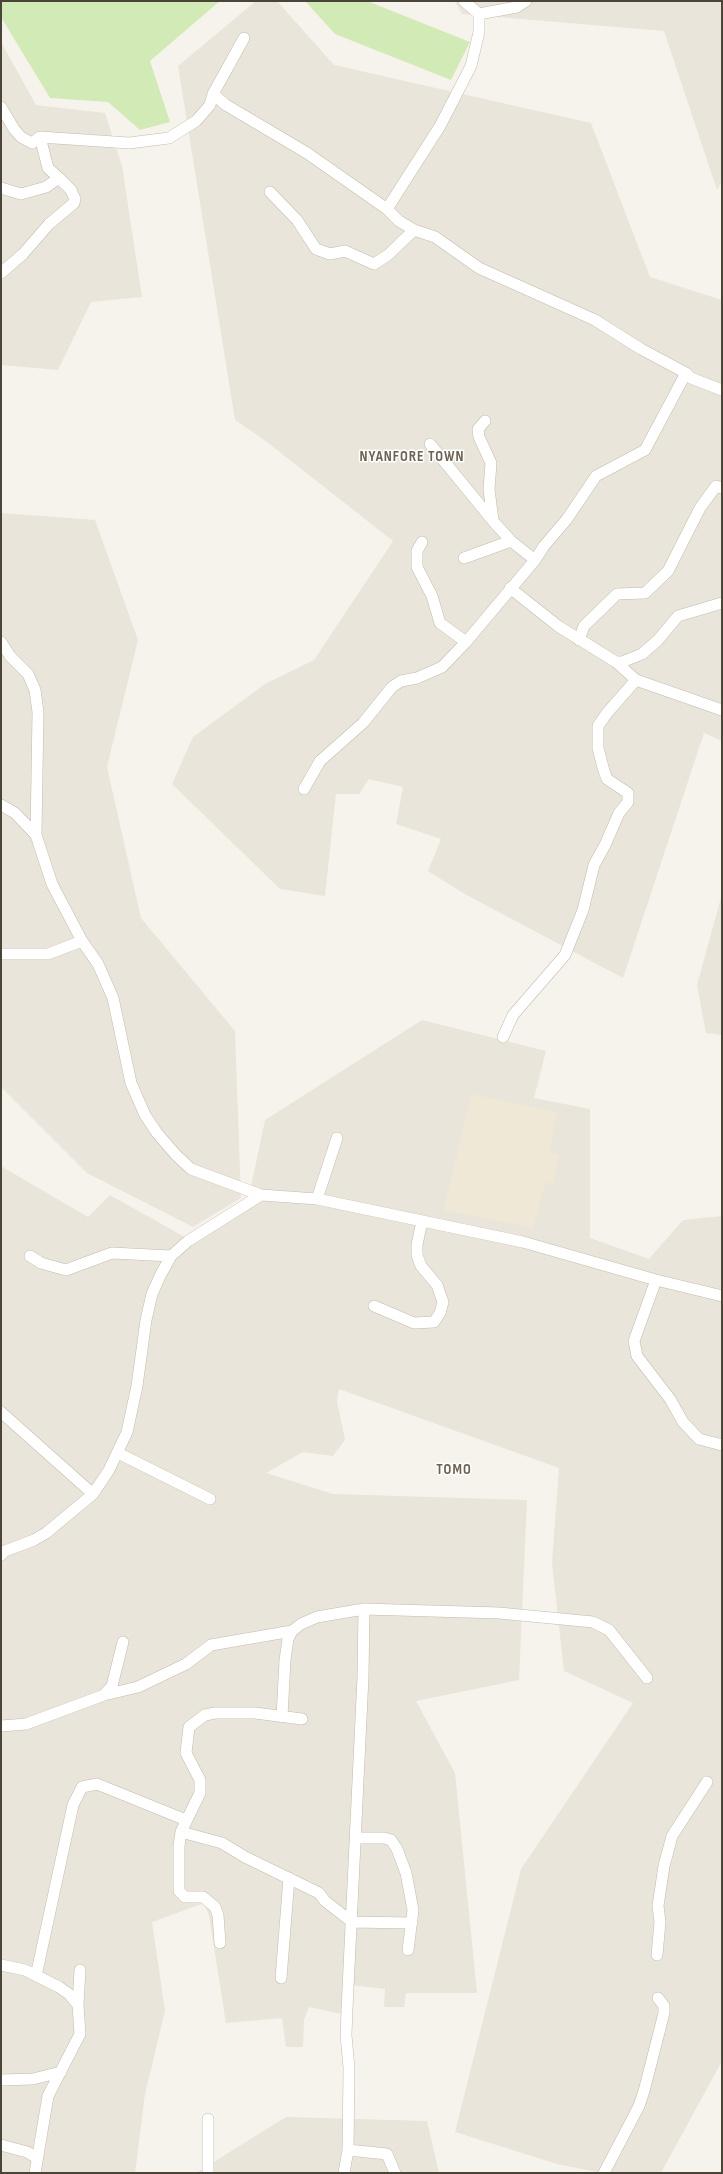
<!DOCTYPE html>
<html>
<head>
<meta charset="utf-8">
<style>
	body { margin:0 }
	#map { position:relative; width:723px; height:2174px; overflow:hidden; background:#f6f3ec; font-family:"Sofia Sans Condensed",sans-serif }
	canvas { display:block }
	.frame { position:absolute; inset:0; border:2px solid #4b4439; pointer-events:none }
</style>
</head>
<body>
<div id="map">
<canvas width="723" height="2174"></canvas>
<div class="frame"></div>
</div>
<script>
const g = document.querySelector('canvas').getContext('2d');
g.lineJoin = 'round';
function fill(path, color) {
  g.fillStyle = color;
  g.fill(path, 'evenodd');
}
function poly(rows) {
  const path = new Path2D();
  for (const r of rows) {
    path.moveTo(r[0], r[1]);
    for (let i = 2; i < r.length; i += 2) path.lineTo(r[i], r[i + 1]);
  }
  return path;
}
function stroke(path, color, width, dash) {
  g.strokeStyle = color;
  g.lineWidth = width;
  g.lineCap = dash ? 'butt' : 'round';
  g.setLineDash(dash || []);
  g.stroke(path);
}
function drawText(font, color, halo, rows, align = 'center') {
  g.font = font + ' "Sofia Sans Condensed",sans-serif';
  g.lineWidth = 3;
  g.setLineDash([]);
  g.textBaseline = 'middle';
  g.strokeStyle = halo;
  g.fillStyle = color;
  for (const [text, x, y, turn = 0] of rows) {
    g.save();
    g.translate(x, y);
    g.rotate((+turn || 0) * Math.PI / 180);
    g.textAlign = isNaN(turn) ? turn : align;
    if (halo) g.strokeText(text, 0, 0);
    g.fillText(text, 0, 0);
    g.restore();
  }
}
const residential = poly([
	[256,1,277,1,334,65,591,123,650,277,722,300,722,741,704,733,623,978,463,893,428,871,441,839,396,824,403,787,369,779,359,794,336,794,325,896,280,889,172,784,193,737,265,684,314,660,393,541,263,439,235,420,178,66],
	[455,1,722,1,722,181,717,190,664,31,462,14],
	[1,42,36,105,105,113,122,166,142,297,91,302,58,370,1,365],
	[1,513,95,520,138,640,107,767,141,918,235,1031,241,1198,193,1227,87,1173,1,1087],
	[722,894,722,1035,706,1033,697,985],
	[422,1020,546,1051,534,1098,590,1109,590,1238,649,1259,683,1220,722,1216,722,2061,661,2173,602,2173,557,2164,455,2132,521,1869,633,1703,564,1671,552,1563,559,1468,339,1389,337,1401,345,1440,333,1456,303,1452,266,1473,333,1494,527,1500,519,1680,416,1701,455,1773,477,1993,406,1993,404,2007,384,2007,385,1989,343,1984,342,2014,309,2007,304,2020,303,2047,286,2047,282,2018,226,2023,209,1916,204,1903,152,1922,165,2011,145,2094,135,2173,1,2173,1,1166,88,1217,110,1195,190,1240,248,1201,265,1120],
	[286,2117,427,2121,439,2173,196,2173]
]);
const education = poly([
	[471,1094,557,1112,549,1153,559,1155,553,1184,545,1182,533,1228,444,1210]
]);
const green = poly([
	[1,1,220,1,150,61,170,122,140,130,108,102,50,98,1,17],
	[305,1,367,1,470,42,451,80,335,34]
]);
const minor = poly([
	[464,1,479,14,517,7,526,1],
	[213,94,226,105,307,153,387,209,399,221,414,230,435,237,479,268,595,320,641,349,686,373],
	[1,107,14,129,21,137,32,143,40,137,129,143,169,138,196,121,210,105,213,94,244,38],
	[40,137,48,168,59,178],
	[1,188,21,194,46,187,59,178,71,190,75,199,74,203,49,224,23,254,1,273],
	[270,192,297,220,316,249,330,254,345,251,374,264,388,255,414,230],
	[387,209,440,126,471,66,479,32,479,14],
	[485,421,478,429,479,437,491,463,489,489,493,521],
	[430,444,493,521,511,541,535,560],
	[422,542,417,551,417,567,432,596,440,623,466,642],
	[464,558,511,541],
	[510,588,558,626,616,662,636,680,722,710],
	[579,640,584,626,617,594,645,593,668,571,700,508,716,486,722,488],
	[1,642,10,656,28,674,35,690,38,712,36,835],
	[616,662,622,662,642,654,658,640,678,616,722,603],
	[304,789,320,761,363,723,392,687,401,681,417,678,442,667,466,642,535,560,544,546,567,519,596,476,645,450,686,373,691,378,722,390],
	[1,805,15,813,36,835,52,884,82,941,98,964,113,998,131,1083,145,1115,157,1133,176,1155,191,1169,261,1195,317,1199,523,1242,656,1280,722,1296],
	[1,954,48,954,82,941],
	[503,1037,513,1015,565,955,583,910,594,865,605,845,619,813,628,802,628,793,607,779,604,771,598,748,598,726,607,713,636,680],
	[317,1199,337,1138],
	[30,1256,41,1263,66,1270,112,1253,171,1256],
	[656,1280,634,1341,637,1356,670,1399,683,1422,699,1439,722,1445],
	[374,1306,414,1323,434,1322,440,1313,443,1302,437,1285,421,1266,417,1255,417,1245,422,1221],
	[1,1412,93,1494],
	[118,1453,210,1499],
	[1,1555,5,1551,34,1540,46,1533,93,1494,109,1470,127,1432,137,1386,146,1320,152,1294,160,1276,171,1256,188,1241,261,1195],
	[104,1695,112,1686,123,1642],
	[282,1717,285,1660,288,1639,292,1631],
	[1,1726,26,1724,104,1695,138,1687,186,1664,211,1645,292,1631,301,1624,317,1617,364,1609,499,1613,593,1622,609,1630,647,1678],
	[181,1832,222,1843,245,1857,319,1893,325,1901,352,1922,412,1923],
	[356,1838,384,1838,391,1840,397,1849,406,1873,413,1910,408,1950],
	[220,1943,218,1915,215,1907,203,1897,185,1897,179,1891,179,1846,181,1832,200,1793,200,1780,186,1753,189,1727,205,1715,215,1713,255,1713,302,1719],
	[657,1955,660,1922,658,1906,664,1866,672,1836,707,1782],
	[1,1965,25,1970,59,1987,69,1994,78,2005],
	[36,1976,73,1805,82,1787,97,1784,186,1820],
	[281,1978,289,1878],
	[1,2080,33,2079,61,2072],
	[1,2145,27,2152,37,2158],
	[348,2150,387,2154,395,2173],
	[35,2173,48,2096,80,2034,78,2005,80,1970],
	[208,2173,208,2119],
	[344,2173,348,2150,349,2068,346,2035,347,2009,363,1677,364,1609],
	[604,2173,639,2106,644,2091,664,2013,664,2006,658,1998]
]);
const districtNames = [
	["NYANFORE TOWN",412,457],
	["TOMO",454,1470]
];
fill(residential, '#eae5da');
fill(education, '#efe8d6');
fill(green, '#d2eab5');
stroke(minor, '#c2bbae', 12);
stroke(minor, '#fff', 11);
g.letterSpacing = '1px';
drawText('bold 15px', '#6e6250', '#fff', districtNames);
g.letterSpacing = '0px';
</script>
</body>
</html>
